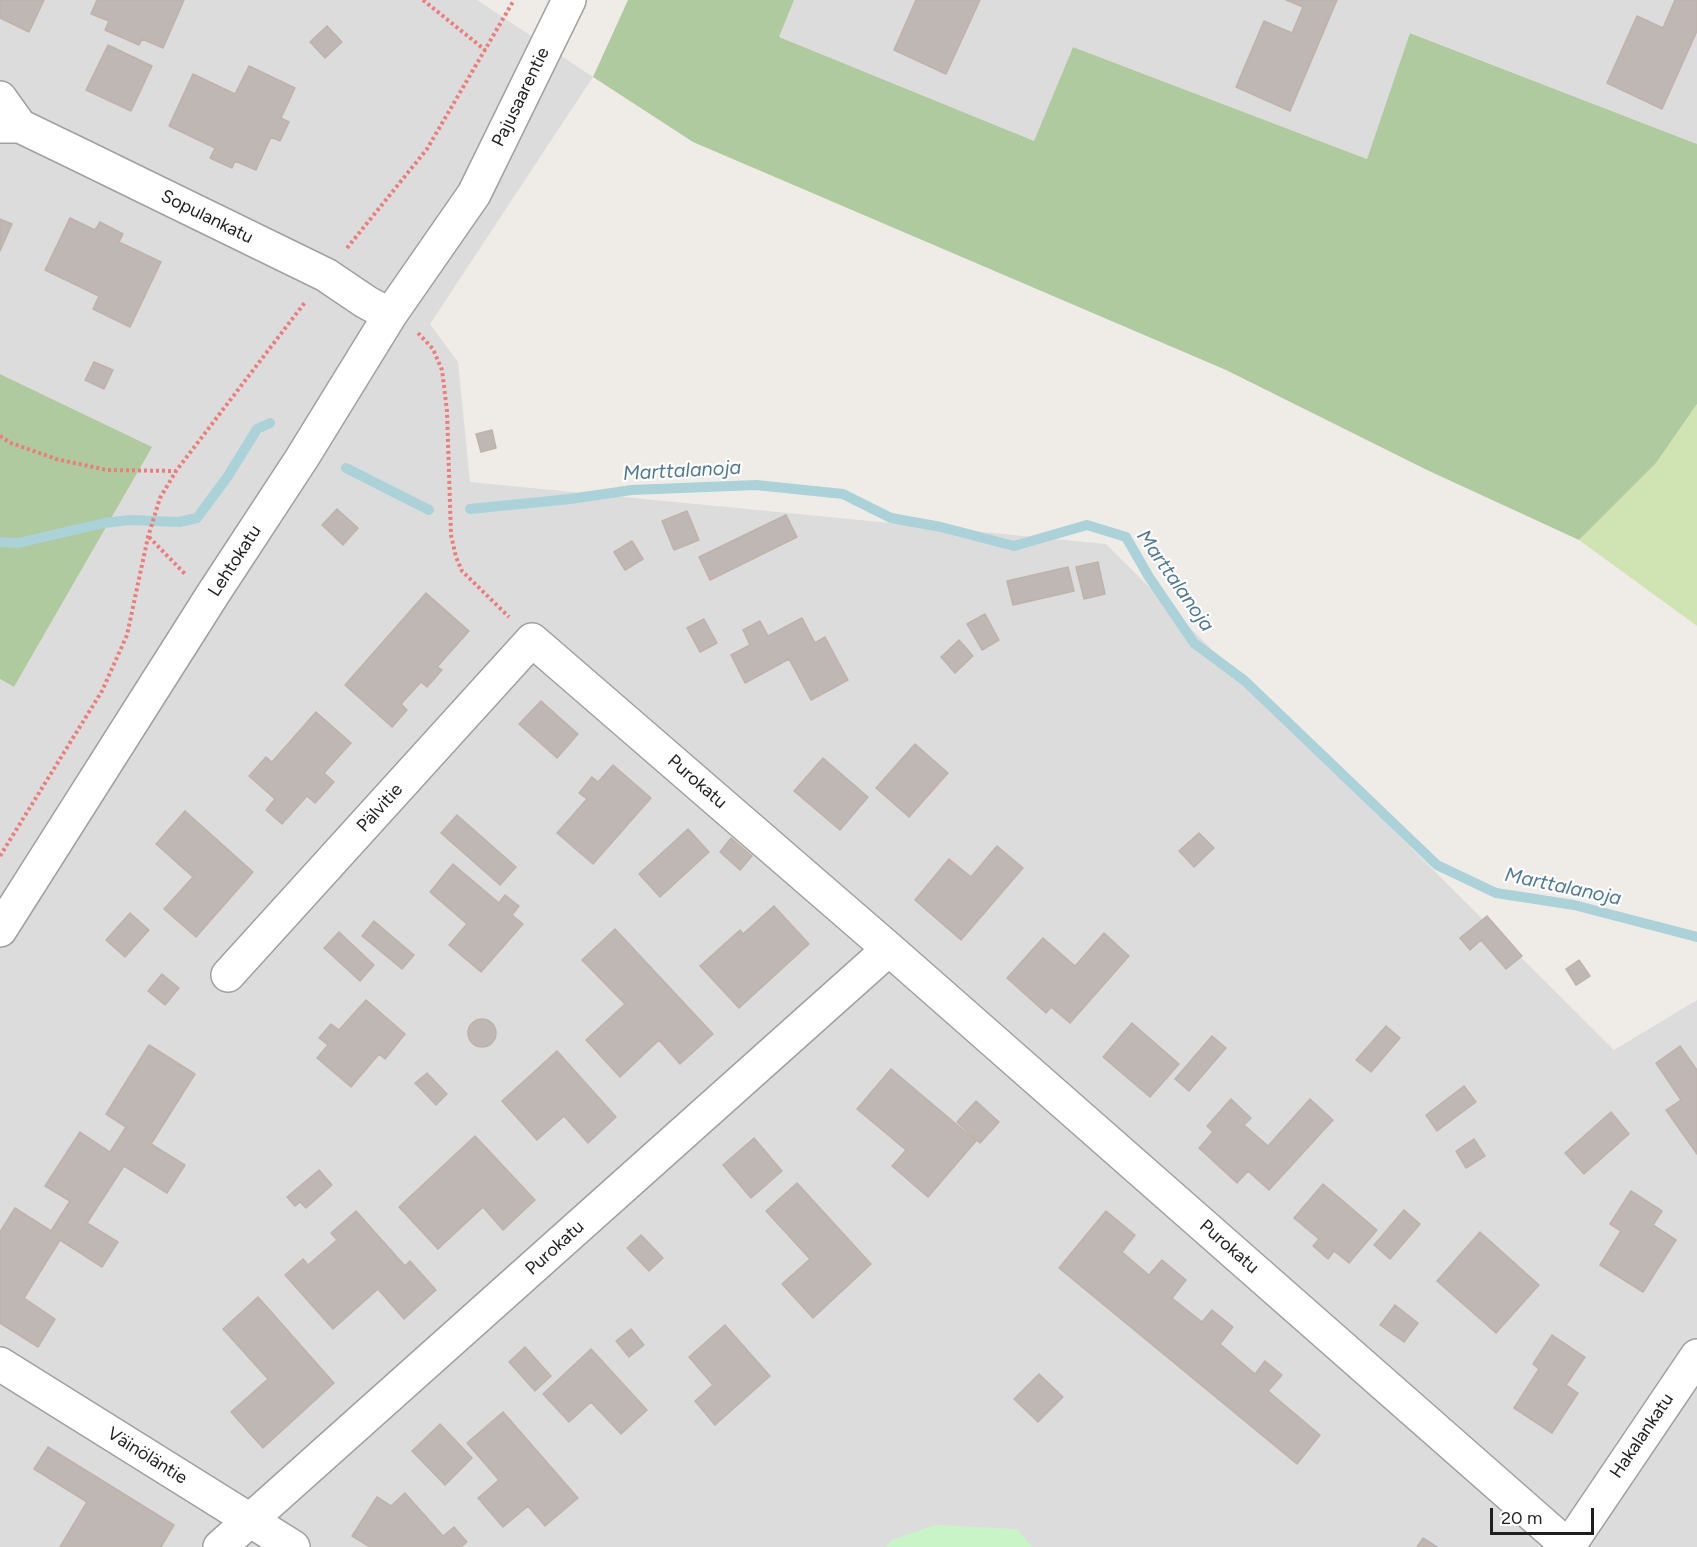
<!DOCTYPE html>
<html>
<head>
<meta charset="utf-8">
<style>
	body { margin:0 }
	#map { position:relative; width:1697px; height:1547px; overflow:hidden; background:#efece7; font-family:Figtree,sans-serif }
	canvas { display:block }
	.scale { position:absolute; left:1490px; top:1508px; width:104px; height:27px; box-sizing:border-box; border:3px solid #1f1f1f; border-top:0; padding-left:8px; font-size:18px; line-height:21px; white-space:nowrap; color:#1f1f1f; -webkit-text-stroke:4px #fff; paint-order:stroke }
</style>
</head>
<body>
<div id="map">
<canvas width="1697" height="1547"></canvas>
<div class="scale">20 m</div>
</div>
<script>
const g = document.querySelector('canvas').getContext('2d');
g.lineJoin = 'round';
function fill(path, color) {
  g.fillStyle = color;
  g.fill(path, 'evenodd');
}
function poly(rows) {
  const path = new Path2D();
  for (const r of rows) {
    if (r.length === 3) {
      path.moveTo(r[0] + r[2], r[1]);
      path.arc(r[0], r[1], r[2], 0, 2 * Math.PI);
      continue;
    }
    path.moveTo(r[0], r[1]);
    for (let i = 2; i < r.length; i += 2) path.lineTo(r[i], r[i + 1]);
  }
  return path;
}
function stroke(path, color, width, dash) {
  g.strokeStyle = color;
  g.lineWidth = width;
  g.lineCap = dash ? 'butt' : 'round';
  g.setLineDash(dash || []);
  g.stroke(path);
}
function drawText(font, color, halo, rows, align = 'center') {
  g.font = font + ' Figtree,sans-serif';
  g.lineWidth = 4.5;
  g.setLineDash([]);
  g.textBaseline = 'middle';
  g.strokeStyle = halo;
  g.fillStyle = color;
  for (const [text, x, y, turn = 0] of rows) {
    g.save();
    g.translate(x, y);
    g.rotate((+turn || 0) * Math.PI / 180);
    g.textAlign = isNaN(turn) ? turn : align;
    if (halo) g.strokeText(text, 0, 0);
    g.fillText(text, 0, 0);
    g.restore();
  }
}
const residential = poly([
	[0,0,477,0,593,77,430,324,458,362,470,482,1106,544,1614,1050,1697,1000,1697,1547,0,1547,0,679,14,687,151,447,0,374],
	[794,0,1697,0,1697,144,1411,33,1367,159,1073,47,1034,142,778,37]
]);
const grass = poly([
	[1697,404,1697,626,1579,540,1656,463]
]);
const forest = poly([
	[628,0,794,0,779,37,1034,141,1073,47,1367,159,1410,33,1697,144,1697,404,1656,463,1579,540,1427,470,1226,370,693,142,593,77],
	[0,374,152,447,14,687,0,679]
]);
const park = poly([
	[935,1525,1017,1529,1032,1547,886,1547,892,1540]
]);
const stream = poly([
	[346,468,429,510],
	[470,509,570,499,632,490,756,485,843,494,891,518,941,527,1014,546,1087,525,1126,537,1149,577,1194,643,1245,681,1437,865,1496,893,1574,905,1697,937],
	[0,542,18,543,104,523,129,520,179,522,197,518,228,476,257,429,270,423]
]);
const building = poly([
	[0,0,44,0,29,32,0,18,0,0],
	[97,0,184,0,163,48,142,39,139,45,105,30,109,21,91,14,97,0],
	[916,0,980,0,946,74,894,50,916,0],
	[1286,0,1337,0,1290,111,1236,87,1264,21,1292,33,1303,7,1286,0],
	[1675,0,1697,0,1697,31,1662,109,1607,83,1637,16,1663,28,1675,0],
	[327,26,342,42,325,58,310,42,327,26],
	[108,45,152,66,131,111,86,90,108,45],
	[249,66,295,88,281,118,289,122,280,141,271,137,256,170,235,161,232,168,210,158,215,148,169,126,193,74,235,94,249,66],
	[70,218,95,230,100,222,123,234,119,242,161,262,130,327,93,309,99,296,45,270,70,218],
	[0,219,12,224,0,251,0,219],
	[94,362,113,370,104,389,85,380,94,362],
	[492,430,496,448,481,452,476,434,492,430],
	[337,509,358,528,343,545,322,525,337,509],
	[687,511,699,540,674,550,662,521,687,511],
	[786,515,797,537,710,580,699,557,786,515],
	[632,541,643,559,625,570,614,552,632,541],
	[1098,562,1105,594,1084,599,1076,567,1098,562],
	[1068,567,1074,591,1013,605,1007,581,1068,567],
	[426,593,469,631,437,667,442,670,427,687,421,682,401,704,407,710,392,727,345,685,426,593],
	[985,614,999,640,982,650,967,624,985,614],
	[802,618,815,643,825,637,848,680,811,700,789,659,745,683,731,655,750,645,743,630,760,621,768,636,802,618],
	[704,619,717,643,700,652,687,628,704,619],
	[959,640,973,656,955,673,941,657,959,640],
	[541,701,578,734,557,758,519,724,541,701],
	[316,712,351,743,324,773,334,782,315,803,307,796,282,824,266,810,275,799,249,776,266,757,272,762,316,712],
	[915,744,948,773,909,817,876,788,915,744],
	[823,758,868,797,840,830,794,791,823,758],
	[613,765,651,798,593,864,557,833,587,799,579,793,592,777,598,782,613,765],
	[185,811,253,872,196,937,164,909,193,877,156,844,185,811],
	[457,815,516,867,500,885,441,833,457,815],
	[688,829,709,852,660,897,639,874,688,829],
	[1199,833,1214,848,1194,867,1179,851,1199,833],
	[731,838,752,856,740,870,720,852,731,838],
	[997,846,1023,868,961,940,915,900,949,859,971,877,997,846],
	[453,864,499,903,505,895,519,906,512,915,523,924,481,972,449,945,467,924,430,892,453,864],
	[774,906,809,944,739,1008,700,966,740,930,743,934,774,906],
	[130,913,149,930,125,957,106,940,130,913],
	[1487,916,1522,956,1506,969,1481,940,1470,950,1460,938,1487,916],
	[374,921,414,955,402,969,362,936,374,921],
	[615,929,713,1034,680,1064,659,1040,620,1077,586,1040,625,1004,582,960,615,929],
	[339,932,374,965,360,981,324,948,339,932],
	[1104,933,1129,956,1070,1023,1051,1007,1046,1013,1007,978,1043,938,1075,966,1104,933],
	[1579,960,1590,976,1576,985,1566,969,1579,960],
	[162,974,179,988,165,1005,148,991,162,974],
	[366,1000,405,1034,385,1059,379,1054,351,1087,317,1058,328,1045,319,1038,331,1024,339,1030,366,1000],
	[482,1033,14],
	[1132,1023,1179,1064,1150,1097,1103,1057,1132,1023],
	[1386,1026,1400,1038,1371,1072,1356,1060,1386,1026],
	[1212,1036,1226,1048,1189,1091,1175,1079,1212,1036],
	[149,1045,195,1074,151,1144,185,1165,167,1193,124,1166,87,1223,118,1242,102,1267,60,1240,24,1298,55,1319,38,1347,0,1323,0,1232,15,1208,51,1231,70,1201,45,1186,80,1132,110,1152,126,1127,106,1114,149,1045],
	[1680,1046,1697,1070,1697,1154,1666,1110,1681,1100,1656,1063,1680,1046],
	[557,1051,616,1117,588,1143,564,1116,537,1140,502,1101,557,1051],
	[891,1069,976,1141,928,1197,892,1166,906,1150,857,1109,891,1069],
	[427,1073,447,1094,436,1105,415,1083,427,1073],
	[1464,1086,1476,1102,1437,1131,1426,1115,1464,1086],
	[1231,1099,1251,1118,1244,1125,1268,1146,1310,1099,1333,1120,1269,1190,1248,1171,1237,1183,1199,1148,1213,1132,1207,1126,1231,1099],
	[976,1101,999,1122,980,1143,957,1122,976,1101],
	[1611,1112,1629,1134,1584,1174,1565,1153,1611,1112],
	[475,1136,535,1200,503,1230,483,1207,438,1249,399,1207,475,1136],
	[754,1138,782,1171,751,1198,723,1165,754,1138],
	[1474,1139,1485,1156,1466,1168,1456,1151,1474,1139],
	[319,1170,332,1185,306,1208,300,1202,295,1206,287,1197,319,1170],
	[797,1183,871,1264,813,1318,782,1284,810,1259,766,1211,797,1183],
	[1323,1184,1377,1230,1349,1263,1334,1251,1328,1259,1313,1246,1319,1239,1294,1218,1323,1184],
	[1631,1191,1662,1211,1653,1225,1676,1240,1643,1292,1600,1265,1621,1231,1610,1224,1631,1191],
	[1404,1210,1420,1224,1390,1259,1374,1245,1404,1210],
	[356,1211,405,1266,410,1261,436,1290,404,1319,378,1289,333,1329,285,1275,303,1259,308,1265,337,1240,331,1233,356,1211],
	[1106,1211,1135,1235,1122,1252,1149,1275,1162,1260,1186,1280,1172,1298,1202,1322,1212,1310,1233,1327,1220,1344,1255,1374,1265,1361,1282,1375,1268,1391,1320,1435,1297,1464,1059,1268,1106,1211],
	[1480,1232,1539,1285,1496,1333,1437,1281,1480,1232],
	[641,1235,663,1258,649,1271,627,1248,641,1235],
	[258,1297,334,1383,263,1448,231,1412,268,1379,223,1329,258,1297],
	[1395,1305,1418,1323,1404,1342,1380,1325,1395,1305],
	[725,1325,770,1376,715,1425,695,1401,713,1385,689,1357,725,1325],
	[631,1329,644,1345,629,1357,616,1341,631,1329],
	[1552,1335,1585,1357,1566,1385,1578,1393,1552,1433,1514,1408,1539,1369,1533,1364,1552,1335],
	[525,1347,551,1376,535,1391,509,1362,525,1347],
	[591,1349,647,1410,621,1434,591,1402,569,1422,543,1394,591,1349],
	[1039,1374,1063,1397,1038,1422,1014,1399,1039,1374],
	[503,1412,578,1498,545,1526,528,1506,503,1527,478,1498,499,1480,467,1443,503,1412],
	[440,1424,472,1458,445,1485,412,1451,440,1424],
	[48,1447,174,1525,161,1547,60,1547,87,1502,34,1469,48,1447],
	[405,1493,443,1536,454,1527,467,1542,461,1547,370,1547,352,1536,377,1497,391,1506,405,1493],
	[1423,1538,1437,1547,1417,1547,1423,1538]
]);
const path = poly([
	[423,0,485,50],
	[347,248,427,149,514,0],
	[418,333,433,349,442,370,447,411,451,535,456,557,462,571,509,617],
	[0,436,11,443,56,459,107,470,175,471],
	[149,537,186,575],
	[0,856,102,691,127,635,148,537,160,498,176,471,306,301]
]);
const minor = poly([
	[0,98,20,126],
	[0,126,20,126,78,154,326,275,366,302,390,315],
	[0,930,213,594,302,458,390,315,474,194,569,0],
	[228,975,532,640,889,949,1568,1546],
	[0,1364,293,1547],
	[220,1547,889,949],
	[1568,1547,1697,1356]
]);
const streetNames = [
	["Pajusaarentie",521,97,-64],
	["Sopulankatu",207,217,26],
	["Lehtokatu",235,561,-57],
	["Purokatu",697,782,41],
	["Pälvitie",380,808,-48],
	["Purokatu",1229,1247,41],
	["Purokatu",555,1248,-42],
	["Hakalankatu",1642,1436,-56],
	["Väinöläntie",147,1456,32]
];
const waterNames = [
	["Marttalanoja",682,471,-3],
	["Marttalanoja",1175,581,55],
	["Marttalanoja",1563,887,12]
];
fill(residential, '#dddcdd');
fill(grass, '#cfe4b2');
fill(forest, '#b0ca9f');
fill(park, '#c8f4c8');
stroke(stream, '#abd2d8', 10);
fill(building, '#bfb7b4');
stroke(building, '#bfb2aa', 1.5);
stroke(minor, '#a0a0a0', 36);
stroke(path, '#ec7d7a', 4, [3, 3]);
stroke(minor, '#fff', 33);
drawText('18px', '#1f1f1f', '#fff', streetNames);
drawText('italic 20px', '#4e7897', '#fff', waterNames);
</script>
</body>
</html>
